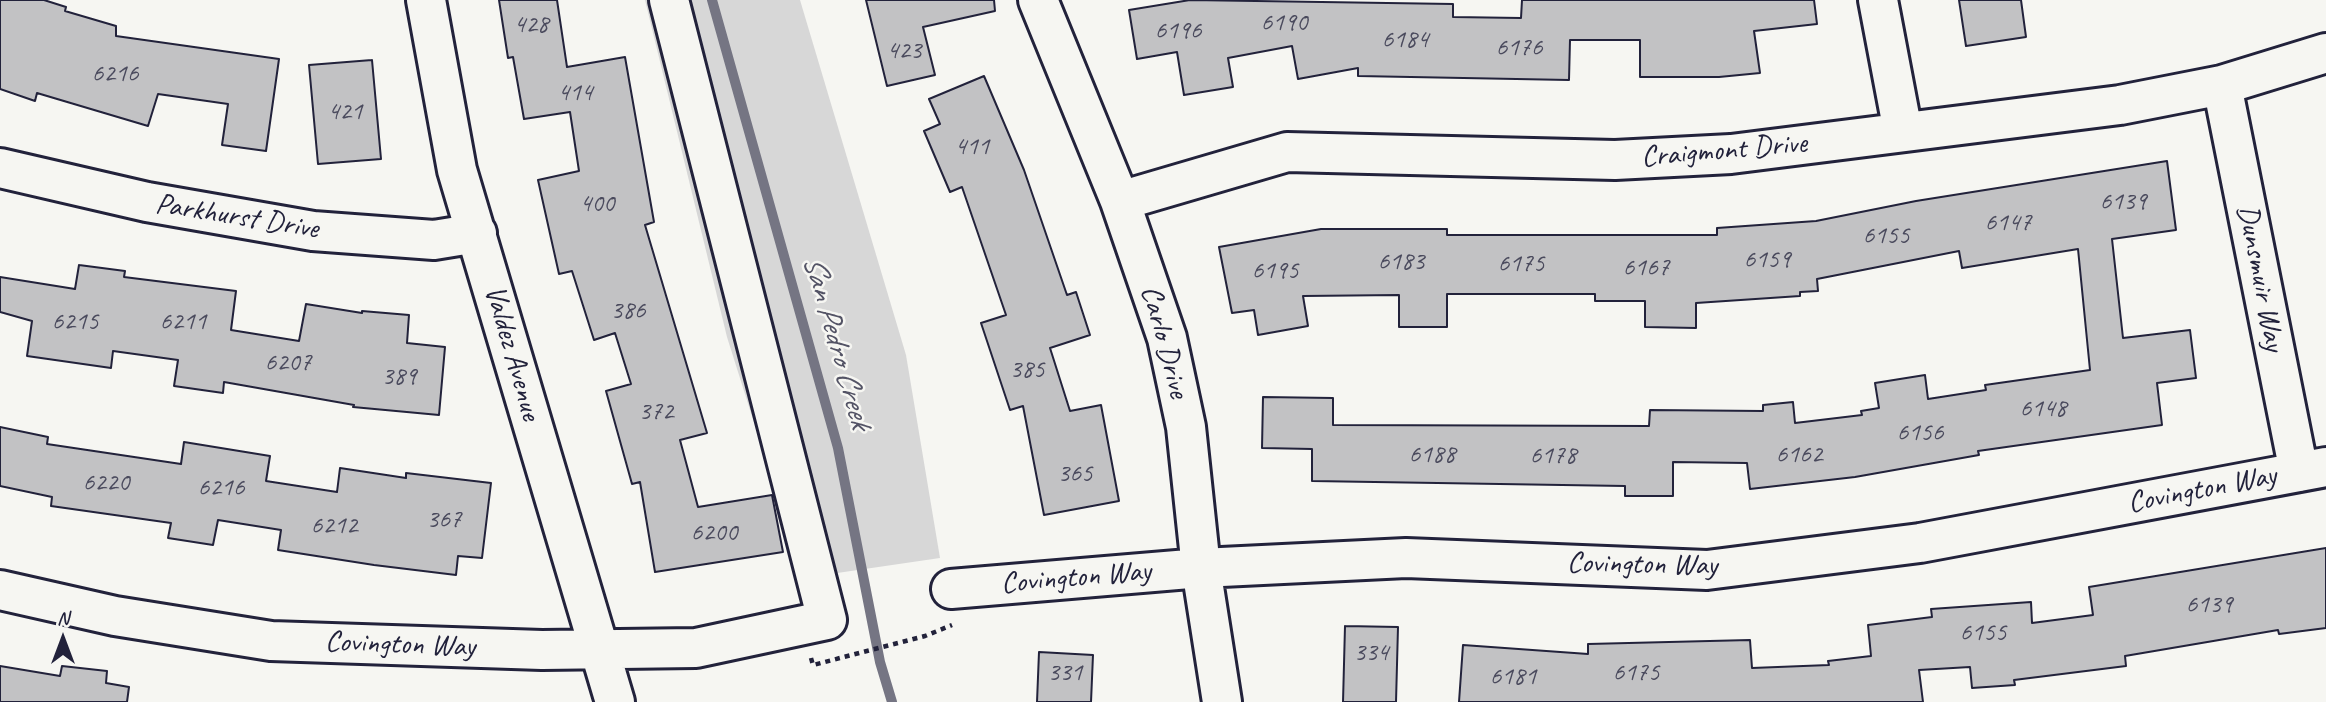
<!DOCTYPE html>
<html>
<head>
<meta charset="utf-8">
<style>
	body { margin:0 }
	#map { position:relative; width:2326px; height:702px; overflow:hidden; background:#f6f6f2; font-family:Caveat,sans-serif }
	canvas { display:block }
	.north { position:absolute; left:28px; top:604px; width:70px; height:70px; -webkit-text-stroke:5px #f6f6f2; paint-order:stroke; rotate:0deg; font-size:19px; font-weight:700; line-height:28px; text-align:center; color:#22223b }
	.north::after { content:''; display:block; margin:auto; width:24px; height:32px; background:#22223b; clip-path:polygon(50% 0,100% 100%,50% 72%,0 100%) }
</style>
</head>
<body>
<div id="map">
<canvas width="2326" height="702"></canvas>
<div class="north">N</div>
</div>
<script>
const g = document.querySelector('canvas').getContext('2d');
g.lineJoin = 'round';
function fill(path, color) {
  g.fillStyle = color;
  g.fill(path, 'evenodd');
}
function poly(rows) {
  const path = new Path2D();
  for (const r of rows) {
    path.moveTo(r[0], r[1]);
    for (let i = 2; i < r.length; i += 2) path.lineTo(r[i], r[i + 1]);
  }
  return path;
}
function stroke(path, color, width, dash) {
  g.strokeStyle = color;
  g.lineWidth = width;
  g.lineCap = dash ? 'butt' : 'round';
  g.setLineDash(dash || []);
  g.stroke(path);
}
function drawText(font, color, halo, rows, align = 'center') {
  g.font = font + ' Caveat,sans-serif';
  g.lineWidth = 5;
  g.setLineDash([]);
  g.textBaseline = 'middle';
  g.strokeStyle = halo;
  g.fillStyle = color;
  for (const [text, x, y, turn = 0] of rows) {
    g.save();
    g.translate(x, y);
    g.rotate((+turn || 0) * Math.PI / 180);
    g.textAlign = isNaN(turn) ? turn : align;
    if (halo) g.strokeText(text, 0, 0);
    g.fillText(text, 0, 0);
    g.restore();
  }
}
const green = poly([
	[645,0,800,0,906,355,940,558,803,578,727,337]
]);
const stream = poly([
	[712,0,838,448,880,662,892,702]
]);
const building = poly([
	[0,0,44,0,66,7,65,11,116,26,116,36,279,59,266,151,222,145,228,104,158,94,148,126,37,93,35,101,0,89,0,0],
	[499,0,557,0,567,67,625,57,654,222,645,225,707,433,680,440,698,507,772,495,783,552,655,572,640,482,632,484,606,391,631,384,615,333,594,340,572,271,559,274,538,180,579,171,570,112,524,119,513,57,508,58,499,0],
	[866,0,994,0,995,11,923,27,935,75,887,86,866,0],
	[1190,0,1453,4,1453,17,1521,18,1522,0,1814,0,1817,24,1754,31,1760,73,1719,77,1640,77,1640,40,1570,40,1569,80,1358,76,1358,68,1298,79,1292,46,1228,58,1233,87,1184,95,1177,52,1137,59,1129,10,1190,0],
	[1959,0,2021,0,2026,37,1966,46,1959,0],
	[372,60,381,159,318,164,309,65,372,60],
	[984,76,1024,170,1067,295,1076,292,1090,335,1050,348,1070,411,1101,405,1119,501,1044,515,1023,406,1010,410,981,323,1006,315,962,187,950,192,924,131,940,124,929,99,984,76],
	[2167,161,2176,230,2112,239,2123,338,2190,330,2196,378,2157,383,2162,425,1978,451,1979,455,1855,477,1750,489,1747,463,1673,462,1673,496,1625,496,1625,486,1312,481,1312,449,1262,448,1263,397,1333,398,1333,425,1649,426,1650,410,1763,411,1763,405,1793,402,1795,423,1862,415,1861,411,1879,408,1875,383,1925,375,1928,399,1986,390,1985,385,2090,370,2078,249,1962,268,1959,251,1817,279,1818,291,1800,292,1800,296,1696,303,1696,328,1645,327,1645,301,1595,301,1595,294,1447,294,1447,327,1399,327,1399,295,1303,296,1308,326,1258,335,1254,310,1232,313,1219,247,1321,229,1447,229,1447,235,1717,235,1717,228,1816,221,1916,201,2167,161],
	[79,265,125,271,124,277,236,291,231,330,299,341,306,304,362,313,362,311,409,315,407,343,445,347,439,415,353,407,354,405,224,382,223,393,174,386,178,360,113,351,111,368,27,356,32,321,0,312,0,277,75,289,79,265],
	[0,427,48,437,47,444,181,464,184,442,270,456,266,481,337,492,340,468,406,478,406,473,491,483,482,558,458,556,456,575,374,565,278,550,281,530,218,520,213,545,168,538,171,523,51,506,52,497,0,486,0,427],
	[2326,548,2326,628,2279,634,2278,630,2125,656,2126,666,2014,680,2015,685,1972,688,1970,667,1919,670,1923,702,1459,702,1463,645,1588,654,1588,644,1750,640,1752,668,1829,665,1828,661,1871,656,1868,625,1932,617,1931,609,2031,602,2032,623,2093,615,2089,587,2326,548],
	[1345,626,1398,627,1396,702,1343,702,1345,626],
	[1039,652,1093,655,1091,702,1037,702,1039,652],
	[0,666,60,676,62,666,107,671,106,683,129,687,127,702,0,702,0,666]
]);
const path = poly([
	[811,658,813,665,925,636,952,625]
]);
const minor = poly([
	[426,0,457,170,615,702],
	[1038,0,1120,201,1167,338,1186,427,1201,568,1222,702],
	[1878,0,1903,132],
	[2222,85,2299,472],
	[0,168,147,202,313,231,434,240,477,233],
	[1120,201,1287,152,1615,160,1731,154,2120,105,2222,85,2326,53],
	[951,589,1201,568,1406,558,1707,570,1920,543,2326,467],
	[0,590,115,616,271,641,542,650,696,648,827,620,669,0]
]);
const numberNames = [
	["6190",1284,23],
	["428",531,25],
	["6196",1178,31],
	["6184",1405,40],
	["6176",1519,48],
	["423",904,51],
	["6216",115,74],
	["414",575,93],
	["421",345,112],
	["411",972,147],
	["6139",2123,202],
	["400",597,204],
	["6147",2008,223],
	["6155",1886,236],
	["6159",1767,260],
	["6183",1401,262],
	["6175",1521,264],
	["6167",1646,268],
	["6195",1275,271],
	["386",628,311],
	["6215",75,322],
	["6211",183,322],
	["6207",288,363],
	["385",1027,370],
	["389",399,377],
	["6148",2043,409],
	["372",656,412],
	["6156",1920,433],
	["6188",1432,455],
	["6162",1799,455],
	["6178",1553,456],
	["365",1075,474],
	["6220",106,483],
	["6216",221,488],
	["367",444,520],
	["6212",334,526],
	["6200",714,533],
	["6139",2209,605],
	["6155",1983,633],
	["334",1371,653],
	["331",1065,673],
	["6175",1636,673],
	["6181",1513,677]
];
const streetNames = [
	["Craigmont Drive",1724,151,-5],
	["Parkhurst Drive",237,217,9],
	["Dunsmuir Way",2260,278,79],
	["Carlo Drive",1164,342,75],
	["Valdez Avenue",512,353,74],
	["Covington Way",2202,490,-11],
	["Covington Way",1642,565,1],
	["Covington Way",1076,578,-5],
	["Covington Way",400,645,2]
];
const waterNames = [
	["San Pedro Creek",836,342,74]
];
fill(green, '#d7d7d7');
stroke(stream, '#757583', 10);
fill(building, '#c2c2c4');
stroke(building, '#22223b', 2);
stroke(minor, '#22223b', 44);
stroke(path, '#22223b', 4.5, [5, 5]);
stroke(minor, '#f6f6f2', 38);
drawText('26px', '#4a4a5d', null, numberNames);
drawText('30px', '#22223b', '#f6f6f2', streetNames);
drawText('italic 32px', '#535365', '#f6f6f2', waterNames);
</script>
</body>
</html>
